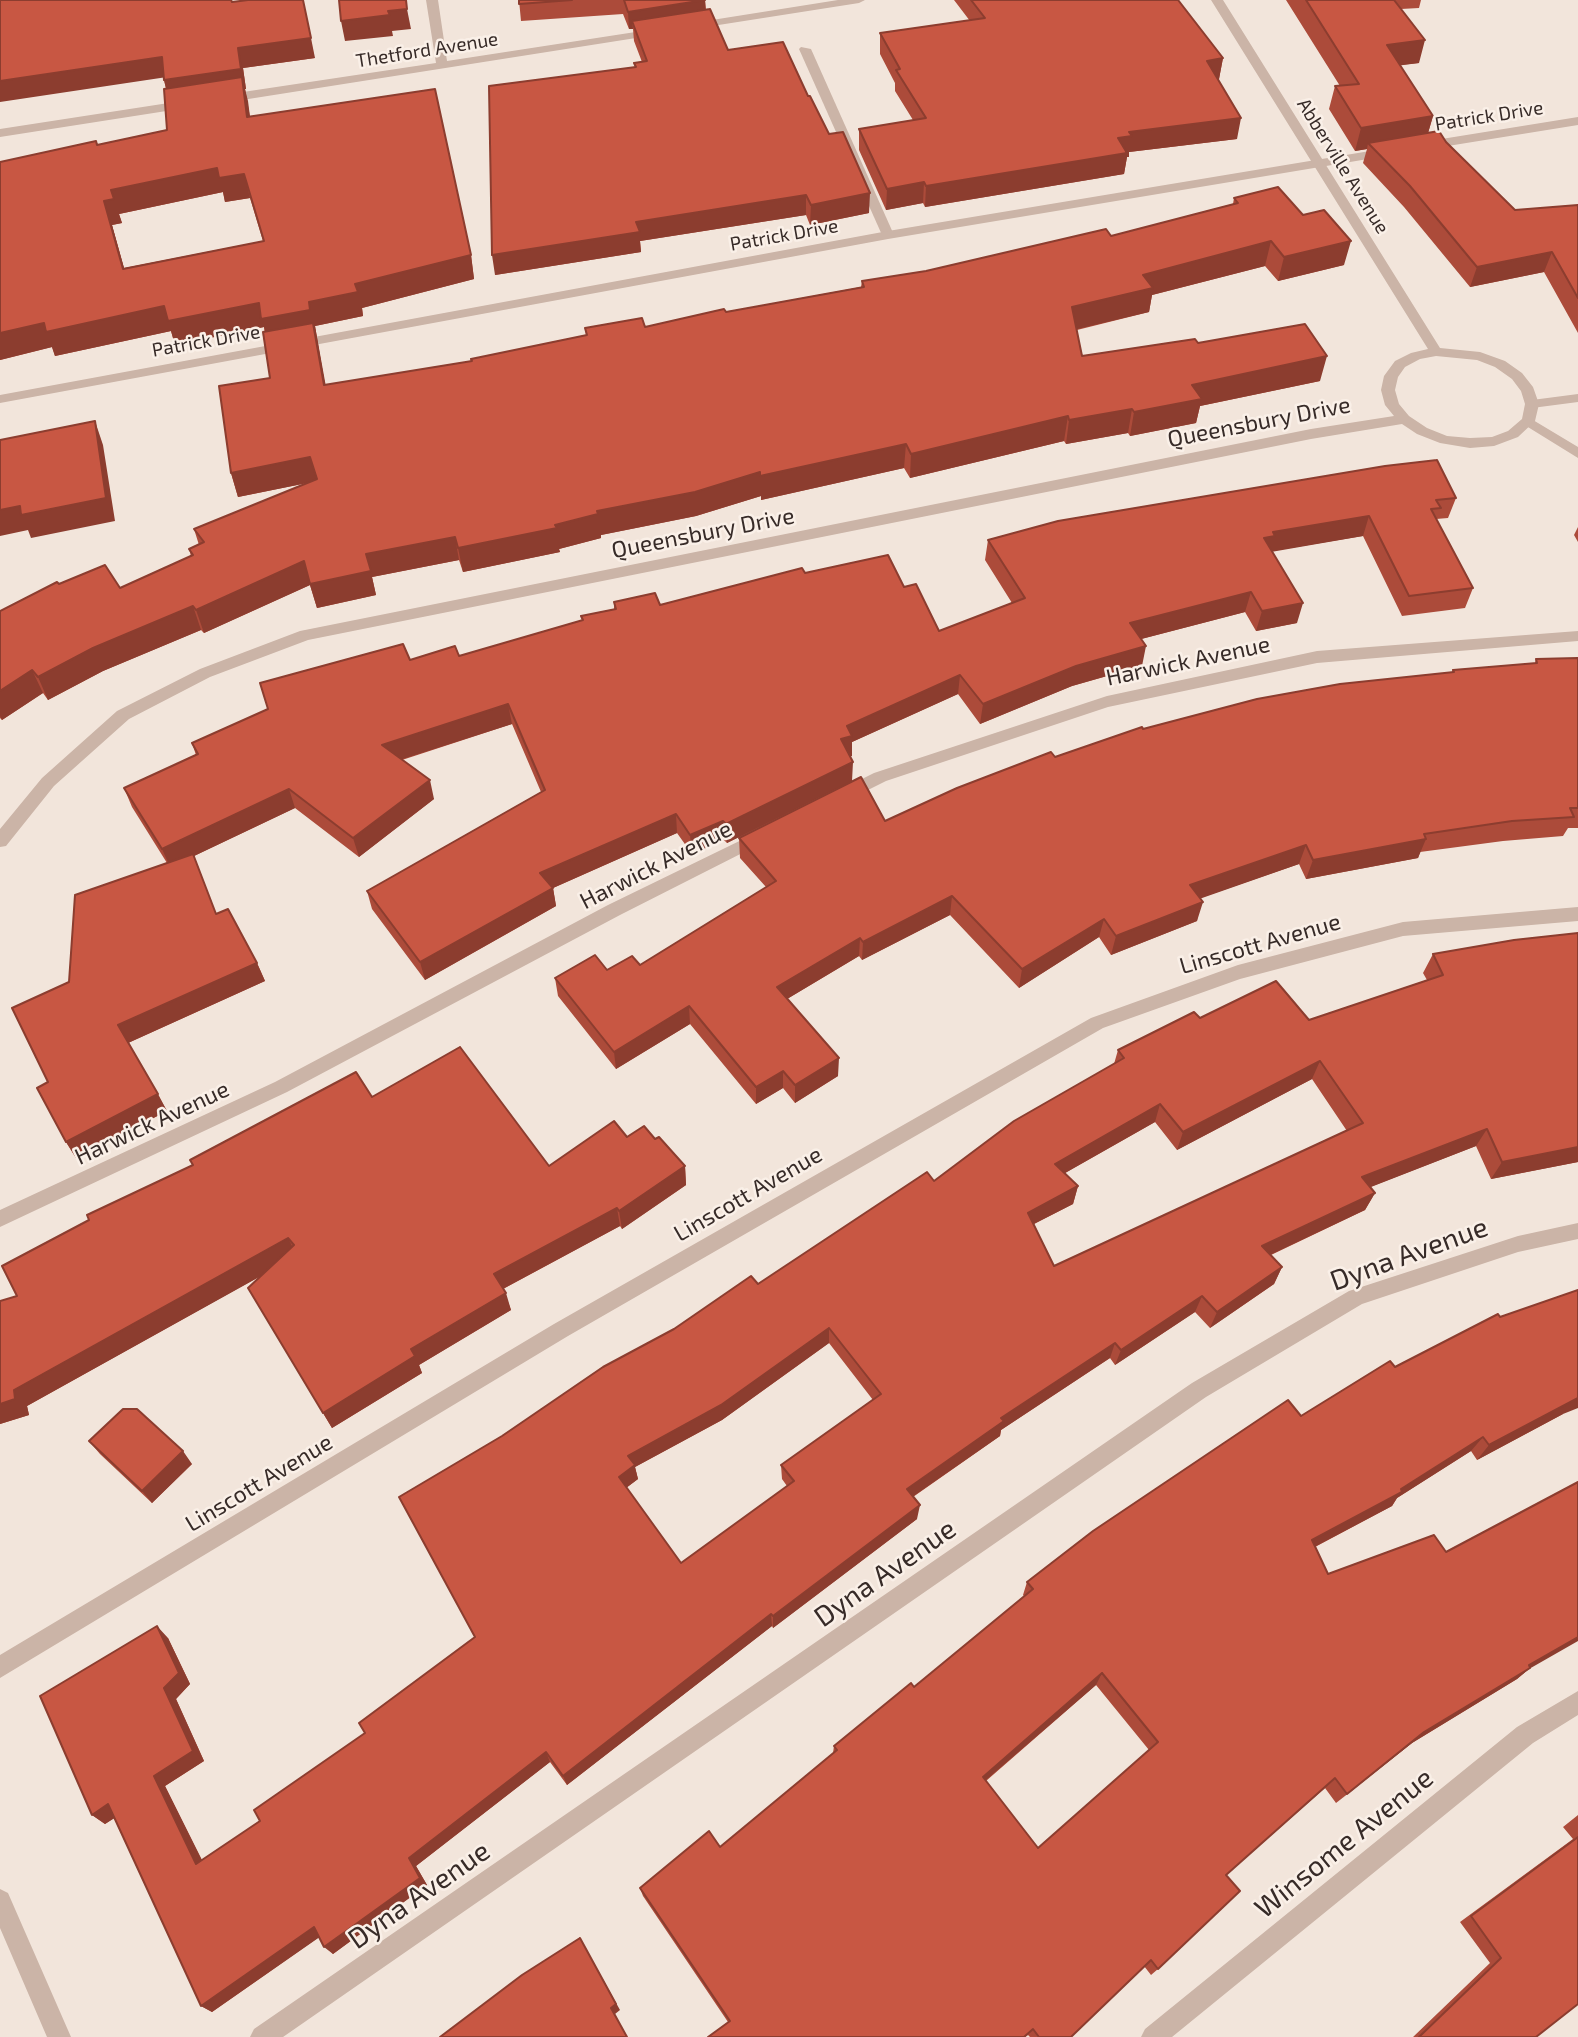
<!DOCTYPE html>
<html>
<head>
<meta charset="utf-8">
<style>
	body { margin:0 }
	canvas { display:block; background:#f2e5db }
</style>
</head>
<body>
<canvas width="1578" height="2037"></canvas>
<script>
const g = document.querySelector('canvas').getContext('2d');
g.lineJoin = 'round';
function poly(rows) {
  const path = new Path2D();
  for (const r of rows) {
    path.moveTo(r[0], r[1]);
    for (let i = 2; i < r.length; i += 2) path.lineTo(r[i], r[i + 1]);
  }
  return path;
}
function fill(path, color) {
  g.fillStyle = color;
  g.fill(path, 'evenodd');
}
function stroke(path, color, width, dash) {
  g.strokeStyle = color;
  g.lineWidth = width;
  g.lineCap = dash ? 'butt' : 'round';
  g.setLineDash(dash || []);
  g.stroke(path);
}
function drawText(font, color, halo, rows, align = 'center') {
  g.font = font + ' "Exo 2",sans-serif';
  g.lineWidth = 5;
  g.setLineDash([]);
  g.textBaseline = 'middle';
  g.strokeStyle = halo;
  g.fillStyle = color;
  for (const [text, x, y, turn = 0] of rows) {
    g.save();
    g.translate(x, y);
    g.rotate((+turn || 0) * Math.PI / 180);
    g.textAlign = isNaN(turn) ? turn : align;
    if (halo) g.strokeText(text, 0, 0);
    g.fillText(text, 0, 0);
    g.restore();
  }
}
const service = poly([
	[801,47,811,49,894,235,892,238,884,238,882,235,799,49,801,47]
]);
const minor = poly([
	[426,0,438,0,447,61,655,29,661,32,655,35,223,103,217,99,223,95,436,63,426,0],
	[838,0,865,0,859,3,693,29,687,26,693,23,838,0],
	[188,100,194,104,192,107,0,137,0,129,188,100],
	[1578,117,1578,125,1423,150,1417,146,1423,142,1578,117],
	[1388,148,1394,152,1392,155,888,239,0,403,0,395,888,231,1388,148],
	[1578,394,1578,402,1532,408,1525,404,1532,400,1578,394],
	[1528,417,1578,447,1578,458,1523,424,1521,421,1528,417],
	[1578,631,1578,641,1317,663,1108,707,886,781,850,799,838,799,836,795,838,791,874,773,1107,696,1317,651,1578,631],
	[760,831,768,837,766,841,620,915,287,1092,0,1227,0,1210,275,1082,608,905,760,831],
	[1578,907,1578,921,1403,936,1240,979,1103,1028,568,1336,0,1678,0,1655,554,1324,1091,1018,1238,965,1403,922,1578,907],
	[1578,1223,1578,1239,1518,1252,1362,1304,1206,1397,283,2037,250,2037,254,2029,1192,1383,1349,1291,1518,1236,1578,1223],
	[1578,1691,1578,1715,1533,1743,1172,2037,1141,2037,1145,2029,1517,1727,1578,1691]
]);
const tertiary = poly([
	[1211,0,1223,0,1440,348,1480,352,1505,361,1522,373,1533,387,1539,404,1535,421,1518,437,1494,446,1470,448,1440,443,1417,434,1402,424,1311,439,308,640,210,677,129,719,54,786,6,846,0,847,0,829,42,778,117,711,200,669,300,631,1311,429,1394,416,1385,405,1381,390,1384,376,1395,361,1411,353,1428,349,1211,0],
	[1436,356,1477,360,1495,367,1512,379,1521,391,1525,404,1522,419,1508,431,1492,437,1470,438,1447,436,1427,428,1409,416,1399,404,1395,390,1398,377,1405,367,1420,359,1436,356],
	[0,1889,8,1893,71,2037,47,2037,0,1928,0,1889]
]);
const wall = poly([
	[519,0,705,0,706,10,728,50,808,96,829,134,869,213,810,225,806,215,640,241,641,252,495,275,635,67,634,63,642,62,634,41,633,29,629,29,623,14,521,21],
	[954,0,1178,0,1223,58,1219,79,1218,79,1237,139,1129,152,1129,157,1127,157,1124,174,925,207,923,203,886,210,859,150,859,129,913,120,895,91,895,83,880,54,880,33,970,21],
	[1286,0,1421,0,1419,8,1401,9,1419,63,1400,65,1433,116,1428,133,1446,142,1515,210,1578,205,1578,333,1544,272,1470,287,1404,207,1363,163,1367,149,1355,151,1329,109,1335,86,1340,86],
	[235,2,315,58,243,68,246,89,245,89,250,117,471,255,474,279,362,308,363,316,315,326,325,385,472,361,586,335,585,328,645,327,861,287,862,281,926,271,1111,236,1233,204,1234,198,1344,265,1278,281,1265,266,1152,295,1149,312,1077,330,1082,356,1198,343,1320,381,1200,406,1196,423,1130,436,1128,433,1066,444,1064,441,910,478,904,468,761,500,761,496,696,516,601,535,601,538,559,549,560,552,463,572,459,560,372,577,376,595,317,608,310,585,204,633,201,630,103,671,48,700,43,693,2,720,0,718,0,611,59,584,120,588,191,556,189,549,199,545,194,529,307,483,238,497,231,473,270,378,264,327,175,345,171,331,55,356,52,347,0,360,0,162,97,145,167,130,166,89,164,80],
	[223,192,225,202,250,198,263,241,124,268,112,225,122,223,119,214],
	[1456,498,1448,518,1436,519,1473,588,1465,608,1402,616,1363,536,1272,551,1297,623,1256,631,1245,612,1141,639,1142,666,1072,686,980,724,958,694,852,742,852,756,850,756,852,781,727,843,724,840,692,854,677,833,553,888,556,906,425,980,372,909,367,891,541,792,512,724,402,760,434,799,359,857,295,808,194,856,216,914,257,963,265,981,128,1043,167,1111,76,1158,66,1142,69,982,167,863,132,807,124,788,196,755,192,743,410,660,459,656,582,620,581,616,614,609,614,602,660,605,805,573,904,587,939,631,1012,603,985,560,988,540],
	[1578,527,1578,542,1574,535],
	[1578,658,1578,828,1568,828,1563,836,1503,841,1420,852,1418,858,1306,879,1299,864,1200,898,1197,921,1111,955,1099,937,1019,988,950,915,862,960,859,956,787,999,838,1076,795,1103,783,1088,756,1104,690,1024,616,1069,558,996,555,978,640,965,766,887,740,858,739,838,885,821,1055,757,1143,729,1452,672,1453,670,1535,663,1536,659],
	[1433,954,1578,1162,1491,1179,1476,1146,1370,1187,1375,1193,1365,1210,1271,1255,1282,1267,1274,1284,1210,1328,1195,1312,1115,1365,1110,1358,1001,1430,1000,1436,913,1497,917,1519,773,1628,772,1626,567,1785,550,1762,416,1866,427,1885,333,1954,319,1937,212,2012,201,2006,114,1818,105,1824,92,1815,168,1638,190,1684,176,1699,204,1761,165,1786,202,1861,260,1821,365,1733,475,1637,399,1497,934,1181,1114,1064,1118,1050,1200,1018,1309,1020,1427,980,1423,973],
	[1312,1079,1347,1131,1054,1266,1034,1224,1073,1204,1078,1186,1065,1173,1155,1122,1177,1150],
	[829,1343,873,1400,781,1465,782,1479,787,1486,681,1563,626,1488,638,1479,635,1467,722,1420],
	[372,1097,549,1166,627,1137,655,1139,685,1166,686,1185,622,1229,620,1226,503,1289,511,1310,419,1365,422,1373,332,1428,248,1288,262,1275,27,1406,29,1415,0,1424,17,1296],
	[1395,1367,1563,1414,1477,1460,1471,1451,1397,1498,1392,1506,1315,1547,1328,1574,1529,1669,1517,1679,1412,1743,1336,1803,1325,1788,1226,1875,1158,1969,1151,1975,1144,1966,1071,2037,1030,2037,1028,2035,1025,2037,708,2037,728,2022,643,1896,640,1888,720,1847,833,1753,834,1746,914,1687,1024,1596,1023,1595,1027,1582,1301,1416],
	[1096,1685,1149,1750,1038,1848,986,1781],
	[89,1441,192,1464,152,1503,100,1454],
	[1578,1815,1578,2004,1536,2037,1413,2037,1490,1963,1460,1922,1573,1839,1563,1827]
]);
const shadedWall = poly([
	[705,0,706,17,632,21,633,29,629,29,628,12],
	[407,9,411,29,392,31,393,36,345,41,341,21,388,11],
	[311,38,315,58,243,68,246,89,245,89,248,101,253,141,169,100,164,80,238,48],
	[1425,40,1419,63,1380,68,1387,45],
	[162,57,167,77,0,102,0,81],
	[1223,58,1219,79,1203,82,1207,61],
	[1433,116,1426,140,1368,143,1367,149,1355,151,1361,128],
	[1241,118,1237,139,1129,152,1129,157,1127,157,1124,174,925,207,926,186,1118,138,1129,132],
	[217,168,244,174,250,198,225,202,223,192,119,214,111,190],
	[924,182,923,203,886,210,887,189],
	[870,193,869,213,810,225,811,205],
	[806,195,806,215,640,241,641,252,495,275,492,255,636,222],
	[114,199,122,223,112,225,131,293,123,269,104,201],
	[1271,241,1265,266,1152,295,1149,312,1069,331,1072,307,1143,275],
	[1351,241,1344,265,1278,281,1284,257],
	[1552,252,1544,272,1470,287,1477,267],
	[471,255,474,279,362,308,363,316,315,326,330,409,268,343,264,327,175,345,171,331,55,356,52,347,0,360,0,333,44,323,164,306,259,303,309,302,355,284],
	[1327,356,1320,381,1200,406,1196,423,1130,436,1134,412,1192,385],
	[1132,409,1128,433,1066,444,1069,420],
	[1068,416,1064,441,910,478,911,454],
	[95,421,103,445,115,521,31,538,28,530,0,536,0,510],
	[906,444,904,468,761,500,761,496,696,516,601,535,601,538,559,549,560,552,463,572,458,548,555,525,597,511,760,472],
	[310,457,317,481,238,497,231,473],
	[1369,516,1363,536,1271,552,1264,538,1273,532],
	[455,537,459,560,372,577,376,595,317,608,310,585,204,633,196,610,304,561,366,554],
	[1251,592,1245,612,1126,643,1130,623],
	[1303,603,1297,623,1256,631,1262,611],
	[193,606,201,630,103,671,48,700,38,677,93,648],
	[1146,646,1142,666,1072,686,980,724,983,704,1076,666],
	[32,670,43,693,2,720,0,716,0,691],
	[960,675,958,694,852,742,852,756,841,759,841,739,847,726],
	[508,704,512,724,387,764,382,745],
	[853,762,852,781,727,843,726,824],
	[430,780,434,799,359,857,353,838],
	[289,789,295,808,194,856,223,933,170,867,162,849],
	[676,814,677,833,544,892,540,873],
	[723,821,724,840,692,854,690,835],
	[1426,839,1418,858,1306,879,1313,860],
	[1306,845,1299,864,1185,904,1190,885],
	[553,888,556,906,425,980,420,962],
	[952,896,950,915,862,960,863,942],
	[1203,902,1197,921,1111,955,1116,936],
	[1104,919,1099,937,1019,988,1022,969],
	[860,938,859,956,777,1005,777,987],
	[257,963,265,981,128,1043,118,1025],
	[689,1006,690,1024,616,1069,614,1052],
	[839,1058,838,1076,795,1103,795,1085],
	[1320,1061,1312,1079,1177,1150,1183,1132],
	[783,1071,783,1088,756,1104,756,1087],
	[158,1094,167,1111,76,1158,66,1142],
	[1160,1104,1155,1122,1051,1181,1055,1164],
	[1487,1129,1476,1146,1353,1194,1362,1177],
	[1578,1147,1578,1162,1491,1179,1502,1162],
	[685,1166,686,1185,622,1229,619,1211],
	[1078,1186,1073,1204,1024,1229,1028,1213],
	[1375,1193,1365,1210,1255,1262,1262,1246],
	[617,1208,620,1226,499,1291,494,1274],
	[288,1238,297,1256,27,1406,29,1415,0,1424,0,1404,14,1390],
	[1282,1267,1274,1284,1210,1328,1217,1312],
	[506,1293,511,1310,419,1365,422,1373,332,1428,323,1413,411,1349],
	[1202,1296,1195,1312,1115,1365,1121,1350],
	[829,1328,829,1343,722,1420,635,1467,638,1479,622,1491,619,1477,628,1456],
	[1115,1343,1110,1358,1001,1430,1000,1436,905,1502,907,1489,1001,1418],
	[1578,1398,1578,1408,1563,1414,1477,1460,1489,1445],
	[1483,1437,1471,1451,1397,1498,1392,1506,1303,1553,1312,1540,1401,1489],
	[183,1451,192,1464,152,1503,142,1491],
	[920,1505,917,1519,773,1628,773,1616],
	[771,1614,772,1626,567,1785,563,1776],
	[157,1626,168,1638,190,1684,176,1699,204,1761,165,1786,208,1872,196,1864,154,1776,164,1688],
	[1578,1637,1578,1641,1529,1669,1517,1679,1412,1743,1336,1803,1424,1732,1529,1665],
	[1102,1673,1096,1685,979,1786,983,1777],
	[546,1752,550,1762,416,1866,427,1885,333,1954,324,1947,409,1858],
	[108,1804,121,1814,105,1824,92,1815],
	[314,1927,324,1934,212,2012,201,2006],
	[580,1938,620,2010,615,2014,611,2008]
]);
const building = poly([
	[0,0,231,0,232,2,248,0,303,0,311,38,238,48,241,69,164,80,162,57,0,81,0,0],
	[339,0,406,0,407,9,388,11,390,15,341,21,339,0],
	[519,0,572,0,519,4,519,0],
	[624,0,705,0,628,12,624,0],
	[971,0,1178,0,1223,58,1207,61,1241,118,1129,132,1132,136,1118,138,1127,153,926,186,924,182,887,189,859,129,926,118,896,70,900,69,880,33,985,18,971,0],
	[1306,0,1394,0,1425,40,1387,45,1433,116,1361,128,1335,86,1359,84,1306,0],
	[710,9,728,50,783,42,808,96,810,96,829,134,843,132,870,193,811,205,806,195,636,222,640,232,492,255,489,86,636,67,634,63,647,61,632,21,710,9],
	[242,77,247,117,435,89,471,255,355,284,358,292,309,302,310,310,261,319,259,303,168,321,164,306,46,332,44,323,0,333,0,162,96,141,97,145,167,130,164,89,242,77],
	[217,168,219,178,244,174,264,241,123,269,104,201,114,199,111,190,217,168],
	[1439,131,1446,142,1515,210,1578,205,1578,298,1552,252,1477,267,1410,186,1368,143,1439,131],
	[1278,187,1303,215,1324,210,1351,241,1284,257,1271,241,1143,275,1153,288,1072,307,1082,356,1195,339,1198,343,1305,324,1327,356,1192,385,1202,399,1134,412,1132,409,1069,420,1068,416,911,454,906,444,760,476,760,472,695,492,597,511,598,514,555,525,557,528,458,548,455,537,366,554,371,571,310,584,304,561,196,610,193,606,93,648,38,677,32,670,0,691,0,611,57,582,59,584,105,565,120,588,193,555,189,549,204,542,194,529,317,479,310,457,231,473,219,386,270,378,263,332,313,323,324,385,472,361,471,359,587,335,585,328,642,318,645,327,724,309,726,312,864,287,862,281,926,271,1106,229,1111,236,1238,203,1234,198,1278,187],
	[95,421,106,498,21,515,20,506,0,510,0,440,95,421],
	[1437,460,1456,498,1436,500,1441,508,1431,509,1473,588,1409,596,1369,516,1273,532,1275,536,1264,538,1303,603,1262,611,1251,592,1130,623,1146,646,1076,666,983,704,960,675,847,726,852,736,841,739,853,762,726,824,723,821,690,835,676,814,540,873,553,888,420,962,367,891,545,790,508,704,382,745,430,780,353,838,289,789,162,849,124,788,198,754,192,743,268,709,260,683,403,644,410,660,455,646,459,656,583,620,581,616,616,609,614,602,655,593,660,605,802,568,805,573,888,555,904,587,916,584,939,631,1025,598,988,540,1058,521,1385,466,1437,460],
	[1578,658,1578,808,1570,808,1574,817,1512,821,1424,834,1426,839,1313,860,1306,845,1190,885,1203,902,1116,936,1104,919,1022,969,952,896,863,942,860,938,777,987,839,1058,795,1085,783,1071,756,1087,689,1006,614,1052,555,978,595,955,607,970,632,956,640,965,776,881,739,838,861,777,885,821,957,788,1051,752,1055,757,1142,727,1143,729,1257,699,1340,684,1454,672,1453,670,1537,663,1536,659,1578,658],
	[193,854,216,914,228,909,257,963,118,1025,158,1094,66,1142,37,1088,48,1082,12,1008,69,982,75,895,193,854],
	[1578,933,1578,1147,1502,1162,1487,1129,1362,1177,1375,1193,1262,1246,1282,1267,1217,1312,1202,1296,1121,1350,1115,1343,1001,1418,1004,1421,907,1489,920,1505,773,1616,771,1614,563,1776,546,1752,409,1858,420,1878,324,1947,314,1927,201,2006,108,1804,92,1815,40,1696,157,1626,179,1673,164,1688,193,1751,154,1776,196,1864,260,1821,254,1810,365,1733,359,1723,475,1637,399,1497,502,1436,603,1367,674,1329,751,1276,758,1284,927,1172,934,1181,1014,1121,1124,1058,1118,1050,1194,1012,1200,1018,1276,981,1309,1020,1443,975,1433,954,1514,940,1578,933],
	[1320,1061,1363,1123,1054,1266,1028,1213,1078,1186,1055,1164,1160,1104,1183,1132,1320,1061],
	[829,1328,881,1394,781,1465,794,1481,681,1563,619,1477,635,1465,628,1456,721,1405,829,1328],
	[460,1047,549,1166,614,1121,627,1137,644,1126,655,1139,659,1137,685,1166,619,1211,617,1208,494,1274,506,1293,411,1349,415,1356,323,1413,248,1288,294,1245,288,1238,14,1390,15,1399,0,1404,0,1301,17,1296,2,1266,89,1220,87,1215,193,1165,190,1160,356,1072,372,1097,460,1047],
	[1578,1290,1578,1398,1489,1445,1483,1437,1401,1489,1402,1492,1312,1540,1328,1574,1434,1535,1446,1552,1578,1482,1578,1637,1529,1665,1530,1668,1424,1732,1347,1794,1335,1778,1226,1875,1240,1891,1158,1969,1151,1960,1071,2037,1039,2037,1033,2029,1024,2037,708,2037,730,2021,640,1888,709,1831,720,1847,837,1750,834,1746,911,1683,914,1687,1033,1589,1027,1582,1093,1531,1288,1400,1301,1416,1390,1361,1395,1367,1498,1314,1500,1317,1578,1290],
	[1102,1673,1158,1742,1038,1848,983,1777,1102,1673],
	[123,1409,137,1409,183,1451,142,1491,89,1441,123,1409],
	[1578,1837,1578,2004,1536,2037,1419,2037,1501,1958,1471,1916,1578,1837],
	[580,1938,616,2004,611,2008,627,2037,440,2037,522,1975,580,1938]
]);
const farStreetnames = [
	["Thetford Avenue",427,50,-9],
	["Patrick Drive",1489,116,-9],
	["Abberville Avenue",1343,166,58],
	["Patrick Drive",784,235,-10],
	["Patrick Drive",206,341,-10]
];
const streetNames = [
	["Queensbury Drive",1259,422,-11],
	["Queensbury Drive",703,533,-11],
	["Harwick Avenue",1188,661,-12],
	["Harwick Avenue",656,865,-27],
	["Linscott Avenue",1260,944,-16],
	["Harwick Avenue",152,1123,-25],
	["Linscott Avenue",748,1194,-30],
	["Linscott Avenue",259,1483,-31]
];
const nearStreetnames = [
	["Dyna Avenue",1409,1254,-20],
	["Dyna Avenue",885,1573,-35],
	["Winsome Avenue",1344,1843,-39],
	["Dyna Avenue",419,1895,-35]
];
fill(service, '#cbb4a7');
fill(minor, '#cbb4a7');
fill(tertiary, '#cbb4a7');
fill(wall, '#ac4b3a');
fill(shadedWall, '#8c3d2f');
fill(building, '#c85743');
stroke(building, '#8c3d2f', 2);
drawText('19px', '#372b28', '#faf0e8', farStreetnames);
drawText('23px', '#372b28', '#faf0e8', streetNames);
drawText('28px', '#372b28', '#faf0e8', nearStreetnames);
</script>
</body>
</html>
